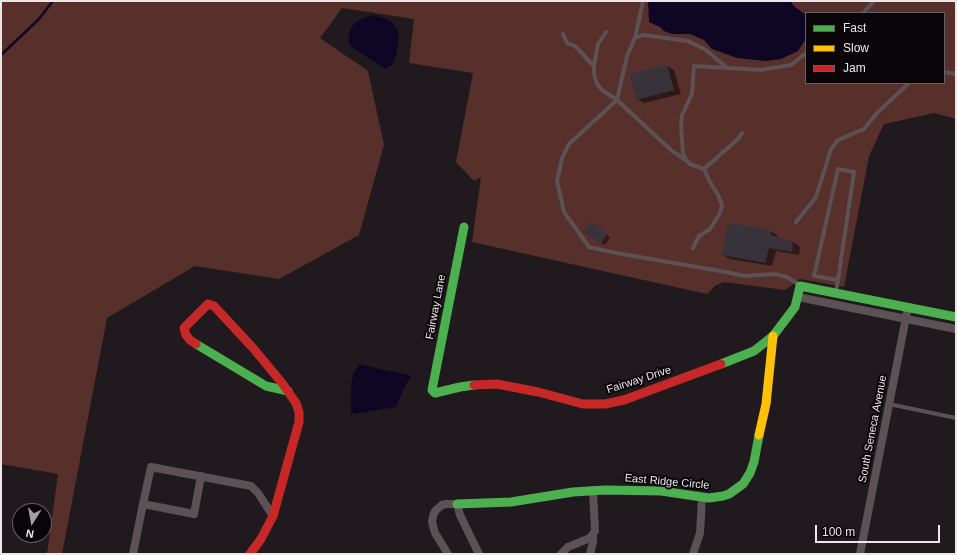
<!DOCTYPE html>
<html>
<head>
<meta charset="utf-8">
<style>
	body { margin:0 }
	#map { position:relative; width:957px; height:555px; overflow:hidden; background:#201a1e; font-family:Arial,sans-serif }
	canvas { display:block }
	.frame { position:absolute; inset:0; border:2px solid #ede6ea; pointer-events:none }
	.legend { position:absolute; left:805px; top:12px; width:140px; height:72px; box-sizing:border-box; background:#090508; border:1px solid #645f62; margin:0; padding:5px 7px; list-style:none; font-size:12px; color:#ede6ea }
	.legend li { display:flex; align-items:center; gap:8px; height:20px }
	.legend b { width:20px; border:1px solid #645f62 }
	.north { position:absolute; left:12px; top:503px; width:40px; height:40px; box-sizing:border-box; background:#090508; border:1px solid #645f62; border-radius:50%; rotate:191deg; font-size:11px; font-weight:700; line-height:16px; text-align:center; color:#ede6ea }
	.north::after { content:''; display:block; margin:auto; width:14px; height:18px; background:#a59fa3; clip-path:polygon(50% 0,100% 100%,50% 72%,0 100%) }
	.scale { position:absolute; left:815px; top:525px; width:125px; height:18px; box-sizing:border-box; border:2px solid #ede6ea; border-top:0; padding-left:5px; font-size:12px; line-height:14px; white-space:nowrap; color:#ede6ea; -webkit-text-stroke:3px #090508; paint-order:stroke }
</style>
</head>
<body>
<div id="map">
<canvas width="957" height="555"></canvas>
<div class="frame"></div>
<ul class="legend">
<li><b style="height:5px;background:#4caf50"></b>Fast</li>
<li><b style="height:5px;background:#ffc107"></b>Slow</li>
<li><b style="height:5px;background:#c62828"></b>Jam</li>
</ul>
<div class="north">N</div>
<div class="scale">100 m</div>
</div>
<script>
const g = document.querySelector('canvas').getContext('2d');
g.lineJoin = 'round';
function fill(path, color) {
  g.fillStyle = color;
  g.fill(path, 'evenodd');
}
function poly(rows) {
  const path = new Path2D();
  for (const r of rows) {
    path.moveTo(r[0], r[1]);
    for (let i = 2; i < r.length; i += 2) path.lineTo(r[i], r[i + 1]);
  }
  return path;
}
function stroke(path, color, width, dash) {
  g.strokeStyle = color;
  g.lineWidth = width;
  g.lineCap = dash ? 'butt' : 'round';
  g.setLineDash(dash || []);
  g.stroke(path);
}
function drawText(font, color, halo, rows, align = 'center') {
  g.font = font + ' Arial,sans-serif';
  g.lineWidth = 4;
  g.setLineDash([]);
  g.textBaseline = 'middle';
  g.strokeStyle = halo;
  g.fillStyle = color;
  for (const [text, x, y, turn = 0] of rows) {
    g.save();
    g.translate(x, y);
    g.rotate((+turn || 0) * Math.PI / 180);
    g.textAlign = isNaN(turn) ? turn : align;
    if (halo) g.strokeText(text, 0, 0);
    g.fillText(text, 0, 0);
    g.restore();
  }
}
const green = poly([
	[1,1,956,1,956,119,934,113,884,124,869,156,844,287,800,279,785,290,724,282,716,285,707,294,472,242,481,177,474,181,456,162,473,73,409,63,414,19,342,8,320,38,368,71,384,145,359,235,279,279,195,266,107,318,62,554,47,554,58,474,1,464],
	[806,13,944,13,944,83,806,83]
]);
const water = poly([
	[648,1,790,1,794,6,806,15,806,39,798,51,781,59,766,61,737,58,712,49,704,40,690,34,672,34,664,31,660,27,649,22],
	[372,15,385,18,391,21,398,31,399,37,396,56,393,64,385,69,350,46,348,41,350,30,354,24,359,20],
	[360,364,371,367,409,375,411,377,406,384,396,407,355,414,351,413,351,386,353,374]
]);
const shadow = poly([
	[667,66,674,70,681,94,644,103,637,99],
	[594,224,610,237,605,245,601,243],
	[770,231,777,235,777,238,793,242,800,247,799,255,776,251,772,266,730,259,723,255]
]);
const stream = poly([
	[1,55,38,20,53,1]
]);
const building = poly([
	[667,65,674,90,636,100,630,74],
	[591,221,607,234,601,244,583,231],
	[728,223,770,230,771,235,793,242,792,252,769,248,765,263,722,255]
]);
const lane = poly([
	[863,13,874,1],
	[606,32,598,44,594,66,594,74,597,84,602,90,617,100,627,56,635,38,643,35,688,41,706,50,726,67],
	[563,34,567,43,575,46,594,66],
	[635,38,643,1],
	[944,72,956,74],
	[742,133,738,139,704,169,690,164,686,160,683,153,681,126,682,115,692,94,694,66,761,70,791,65,806,53],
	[686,160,672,151,617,100,569,144,562,158,557,181,564,212,589,247,616,253,726,272,744,276,775,274,787,277,798,284],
	[796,222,816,197,831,149,838,140,864,129,877,113,909,83],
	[693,248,699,236,710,229,720,213,722,205,718,195,710,182,704,169],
	[836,292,838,280,854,172,838,169,814,276,838,280],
	[889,404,956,418]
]);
const street = poly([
	[798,297,956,329],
	[201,476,194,514,143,504,151,467,251,486,258,493,273,516],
	[133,554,143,504],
	[448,554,435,533,432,522,433,516,435,511,442,505,446,504,457,504,460,515,479,554],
	[561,554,568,547,590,538,595,531,593,490],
	[590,554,593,542,593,536],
	[693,554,700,533,702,498],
	[860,554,908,307]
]);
const fast = poly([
	[464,227,432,390,435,393,460,387,474,385],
	[196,344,266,386,288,391],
	[721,364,754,351,773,336,795,307,800,286,956,317],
	[457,504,511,502,573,492,605,490,661,491,709,498,723,496,729,494,743,484,750,473,754,462,759,435]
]);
const slow = poly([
	[759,435,766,404,773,336]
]);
const jam = poly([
	[196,344,190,340,186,335,184,328,208,304,214,306,253,348,282,383,296,403,299,412,299,422,273,516,261,539,250,554],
	[474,385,497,384,538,392,583,404,605,404,624,400,721,364]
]);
const streetNames = [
	["Fairway Lane",436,307,-79],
	["Fairway Drive",639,380,-18],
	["South Seneca Avenue",873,429,-79],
	["East Ridge Circle",667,482,5]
];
fill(green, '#58302b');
fill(water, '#0f0626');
fill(shadow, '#0007');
stroke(stream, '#0f0626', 2.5);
fill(building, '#38323a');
stroke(lane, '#5c5154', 4);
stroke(street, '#5c5154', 8);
stroke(fast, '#4caf50', 9);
stroke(slow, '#ffc107', 9);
stroke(jam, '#c62828', 9);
drawText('11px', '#ede6ea', '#090508', streetNames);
</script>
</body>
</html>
